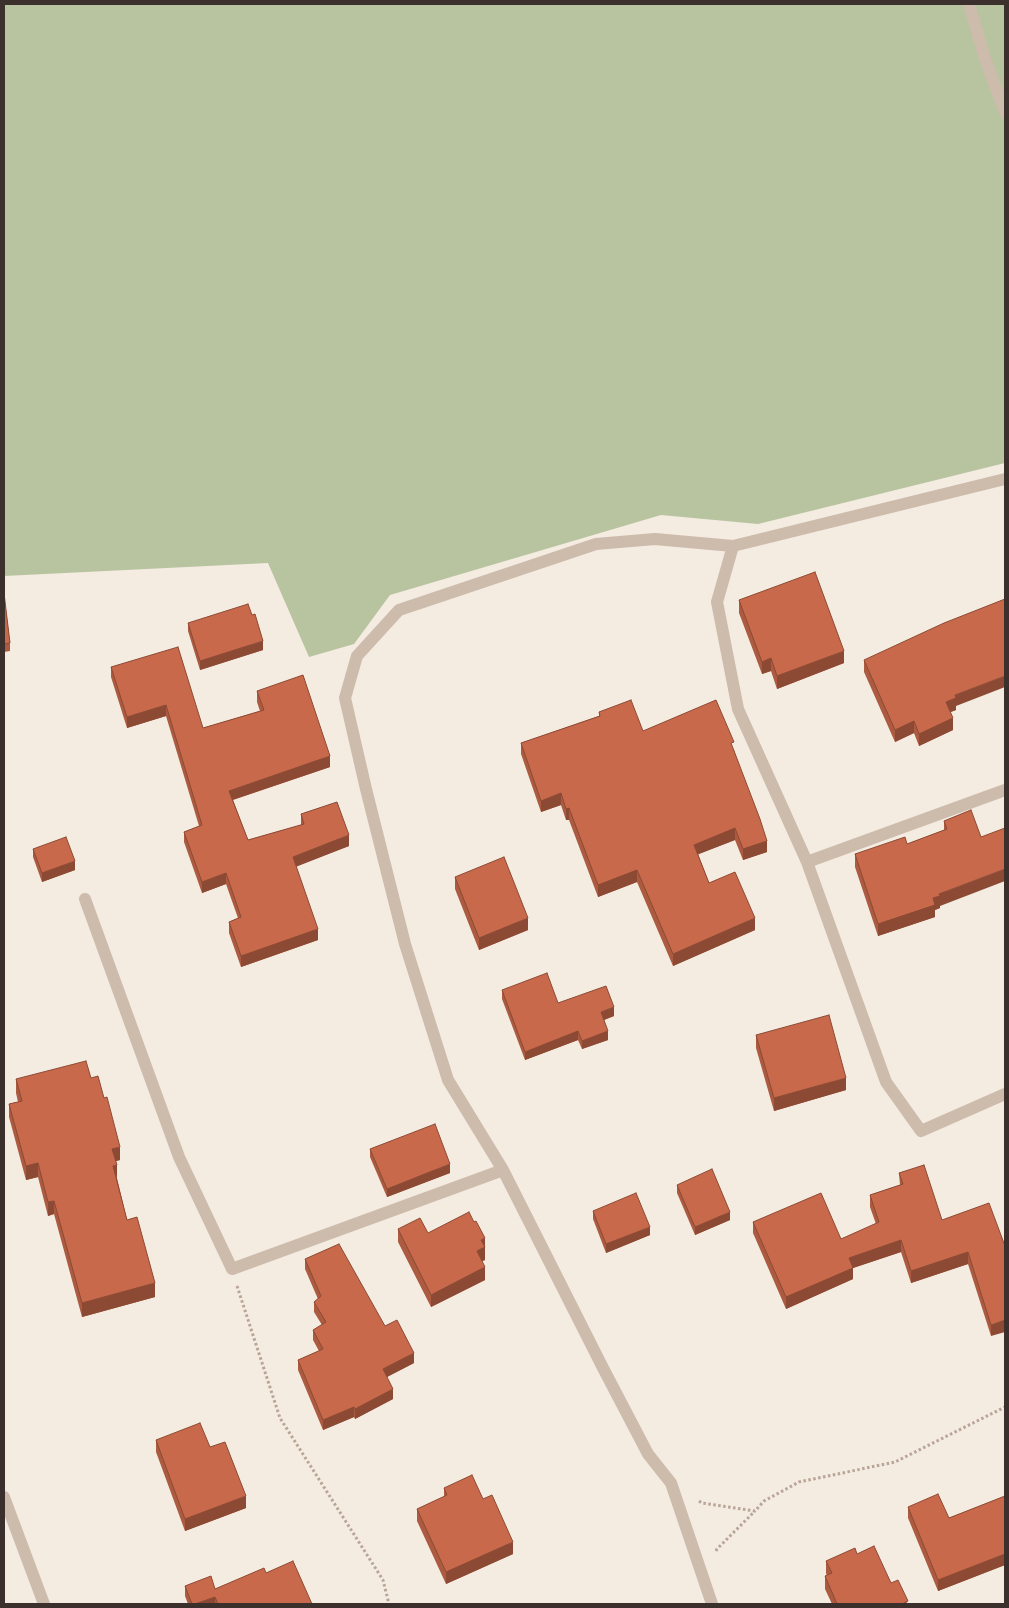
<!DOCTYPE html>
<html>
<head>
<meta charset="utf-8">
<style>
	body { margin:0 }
	#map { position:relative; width:1009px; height:1608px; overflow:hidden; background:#f4ebe1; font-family:Figtree,sans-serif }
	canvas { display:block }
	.frame { position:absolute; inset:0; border:5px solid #3b302b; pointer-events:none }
</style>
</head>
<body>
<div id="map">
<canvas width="1009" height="1608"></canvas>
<div class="frame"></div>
</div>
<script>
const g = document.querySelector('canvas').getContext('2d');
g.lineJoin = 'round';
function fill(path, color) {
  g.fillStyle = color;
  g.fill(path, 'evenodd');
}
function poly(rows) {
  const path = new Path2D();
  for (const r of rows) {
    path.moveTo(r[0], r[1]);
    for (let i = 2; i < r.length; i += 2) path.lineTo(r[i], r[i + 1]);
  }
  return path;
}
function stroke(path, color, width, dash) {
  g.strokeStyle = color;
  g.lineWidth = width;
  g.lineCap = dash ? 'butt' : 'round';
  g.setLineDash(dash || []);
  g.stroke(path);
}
const green = poly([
	[4,4,1005,4,1005,463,758,524,661,515,390,595,354,644,309,657,268,563,4,576]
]);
const path = poly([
	[237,1286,280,1418,383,1580,389,1604],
	[699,1501,702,1503,755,1511,764,1501,799,1482,895,1462,1005,1407],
	[716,1551,717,1549,755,1511]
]);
const minor = poly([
	[969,4,985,59,1005,113],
	[1005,479,733,546,717,602,738,709,807,862,886,1082,921,1131,1005,1094],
	[807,862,1005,790],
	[85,899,179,1157,232,1269,503,1170],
	[4,1497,44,1604],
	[712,1604,671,1483,648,1454,603,1368,503,1170,448,1080,405,944,366,789,345,698,357,656,399,610,596,544,655,539,733,546]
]);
const wall = poly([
	[1005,503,1005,519,1004,516,1004,504],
	[4,593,10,643,10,651,4,652],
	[739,600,844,663,777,689,771,671,762,674,739,613],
	[188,623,263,650,200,670,188,631],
	[864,660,956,706,956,710,950,712,953,730,919,746,914,733,895,742,864,672],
	[111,667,203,728,260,711,257,702,257,691,330,767,233,800,248,840,301,825,301,814,349,846,296,866,318,940,241,967,229,933,229,922,238,918,226,884,202,893,184,842,184,832,199,826,166,716,127,728,111,677],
	[599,712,643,731,734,750,767,852,743,860,735,840,698,854,709,883,755,930,673,966,637,882,598,897,569,820,566,820,561,805,541,812,521,754,521,743,599,716],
	[971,810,940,906,940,908,935,910,935,917,878,936,855,867,855,854,907,844,944,830,944,821],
	[33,849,75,870,42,882,33,857],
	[455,877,528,930,479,950,455,889],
	[502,990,614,1016,604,1020,608,1040,582,1049,578,1040,525,1060,502,999],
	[756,1035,846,1090,774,1111,756,1048],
	[91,1078,120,1160,116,1161,117,1178,127,1220,155,1297,82,1317,54,1214,48,1216,38,1177,26,1180,9,1117,9,1104,18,1102,16,1093,16,1079],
	[370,1149,450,1173,387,1197,370,1157],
	[899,1173,942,1220,1005,1246,991,1336,968,1264,911,1283,901,1252,853,1268,853,1279,786,1309,753,1233,753,1222,841,1239,876,1224,870,1207,870,1195,900,1185],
	[677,1185,730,1220,695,1235,677,1193],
	[593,1211,650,1235,606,1253,593,1219],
	[398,1229,428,1233,485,1260,482,1261,485,1280,431,1307,398,1242],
	[305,1259,385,1326,414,1363,387,1377,393,1399,355,1419,354,1417,323,1430,298,1370,298,1360,319,1351,313,1340,313,1330,322,1325,314,1312,314,1302,318,1299,305,1269],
	[156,1440,210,1447,246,1508,185,1531,156,1452],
	[444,1488,483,1499,513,1554,446,1584,417,1521,417,1509,444,1497],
	[1005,1496,1005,1565,938,1591,908,1518,908,1507,949,1518],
	[857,1554,891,1583,908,1604,832,1604,825,1589,825,1576,827,1576,826,1573,826,1561],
	[266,1573,312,1604,188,1604,185,1596,185,1586,215,1589]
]);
const shadedWall = poly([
	[263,641,263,650,200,670,200,661],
	[844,651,844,663,777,689,777,676],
	[771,658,771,671,762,674,762,662],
	[1005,676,1005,687,956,706,956,710,946,714,946,702,955,695],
	[166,705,166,716,127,728,127,717],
	[953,718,953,730,919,746,919,734],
	[914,721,914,733,895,742,895,730],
	[330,756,330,767,229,801,229,791],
	[561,793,561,805,541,812,541,801],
	[569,808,569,820,566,820,566,809],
	[735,828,735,840,694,856,694,845],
	[349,835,349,846,293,868,293,857],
	[767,841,767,852,743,860,743,849],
	[75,861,75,870,42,882,42,873],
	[1005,869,1005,881,940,906,940,908,935,910,935,917,878,936,878,924,933,898,939,894],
	[637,870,637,882,598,897,598,885],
	[226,873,226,884,202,893,202,882],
	[528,918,528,930,479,950,479,938],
	[755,918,755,930,673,966,673,954],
	[318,929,318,940,241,967,241,956],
	[614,1007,614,1016,601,1021,601,1012],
	[578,1031,578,1040,525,1060,525,1052],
	[608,1031,608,1040,582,1049,582,1041],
	[846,1078,846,1090,774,1111,774,1098],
	[120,1147,120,1160,112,1162,112,1149],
	[38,1163,38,1177,26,1180,26,1166],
	[450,1164,450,1173,387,1197,387,1189],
	[117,1165,117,1178,113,1166],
	[54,1201,54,1214,48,1216,48,1202],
	[730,1212,730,1220,695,1235,695,1227],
	[650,1227,650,1235,606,1253,606,1244],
	[485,1238,485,1260,477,1263,477,1251,481,1240],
	[901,1240,901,1252,853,1268,853,1279,786,1309,786,1297,849,1258],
	[968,1252,968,1264,911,1283,911,1271],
	[485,1267,485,1280,431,1307,431,1295],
	[155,1283,155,1297,82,1317,82,1303],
	[1005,1320,1005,1332,991,1336,991,1325],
	[414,1353,414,1363,383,1379,383,1369],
	[393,1389,393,1399,355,1419,355,1409],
	[354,1407,354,1417,323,1430,323,1420],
	[246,1496,246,1508,185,1531,185,1519],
	[513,1542,513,1554,446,1584,446,1572],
	[1005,1554,1005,1565,938,1591,938,1580],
	[215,1597,215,1604,195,1604]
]);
const building = poly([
	[815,572,844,651,777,676,771,658,762,662,739,600,815,572],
	[4,593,10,643,4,644,4,593],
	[1005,599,1005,676,955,695,956,698,946,702,953,718,919,734,914,721,895,730,864,660,944,623,1005,599],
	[248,604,252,615,255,614,263,641,200,661,188,623,248,604],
	[178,647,203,728,264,710,257,691,303,675,330,756,229,791,248,840,304,824,301,814,337,802,349,835,293,857,318,929,241,956,229,922,241,917,226,873,202,882,184,832,202,825,166,705,127,717,111,667,178,647],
	[631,700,643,731,716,700,734,742,731,743,760,819,767,841,743,849,735,828,694,845,709,883,735,872,755,918,673,954,637,870,598,885,569,808,566,809,561,793,541,801,521,743,600,716,599,712,631,700],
	[971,810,981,837,1005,828,1005,869,939,894,940,896,933,898,935,905,878,924,855,854,905,837,907,844,947,829,944,821,971,810],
	[66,837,75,861,42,873,33,849,66,837],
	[504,857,528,918,479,938,455,877,504,857],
	[547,973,558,1003,606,986,614,1007,601,1012,608,1031,582,1041,578,1031,525,1052,502,990,547,973],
	[829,1015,846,1078,774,1098,756,1035,829,1015],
	[86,1061,91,1078,98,1076,104,1098,107,1097,120,1147,112,1149,117,1165,113,1166,127,1220,137,1217,155,1283,82,1303,54,1201,48,1202,38,1163,26,1166,9,1104,22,1101,16,1079,86,1061],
	[435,1124,450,1164,387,1189,370,1149,435,1124],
	[924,1165,942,1220,989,1203,1005,1246,1005,1320,991,1325,968,1252,911,1271,901,1240,849,1258,853,1268,786,1297,753,1222,821,1193,841,1239,879,1222,870,1195,903,1184,899,1173,924,1165],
	[712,1169,730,1212,695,1227,677,1185,712,1169],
	[636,1193,650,1227,606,1244,593,1211,636,1193],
	[469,1212,474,1222,476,1221,485,1238,481,1240,485,1247,477,1251,485,1267,431,1295,398,1229,420,1218,428,1233,469,1212],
	[339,1244,385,1326,397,1320,414,1353,383,1369,393,1389,355,1409,354,1407,323,1420,298,1360,323,1349,313,1330,326,1322,314,1302,321,1296,305,1259,339,1244],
	[200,1423,210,1447,225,1442,246,1496,185,1519,156,1440,200,1423],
	[472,1475,483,1499,492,1495,513,1542,446,1572,417,1509,447,1495,444,1488,472,1475],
	[938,1494,949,1518,1005,1496,1005,1554,938,1580,908,1507,938,1494],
	[874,1546,891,1583,898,1580,908,1601,902,1604,837,1604,825,1576,832,1573,826,1561,855,1548,857,1554,874,1546],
	[293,1561,312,1604,218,1604,215,1597,195,1604,192,1604,185,1586,211,1576,215,1589,264,1568,266,1573,293,1561]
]);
fill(green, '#b8c4a0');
stroke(path, '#b9a596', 3, [2.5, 2.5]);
stroke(minor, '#cdbbac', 12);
fill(wall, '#ac5a40');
fill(shadedWall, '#8c4a34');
fill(building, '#c8694b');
stroke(building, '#8c4a34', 1);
</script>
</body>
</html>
